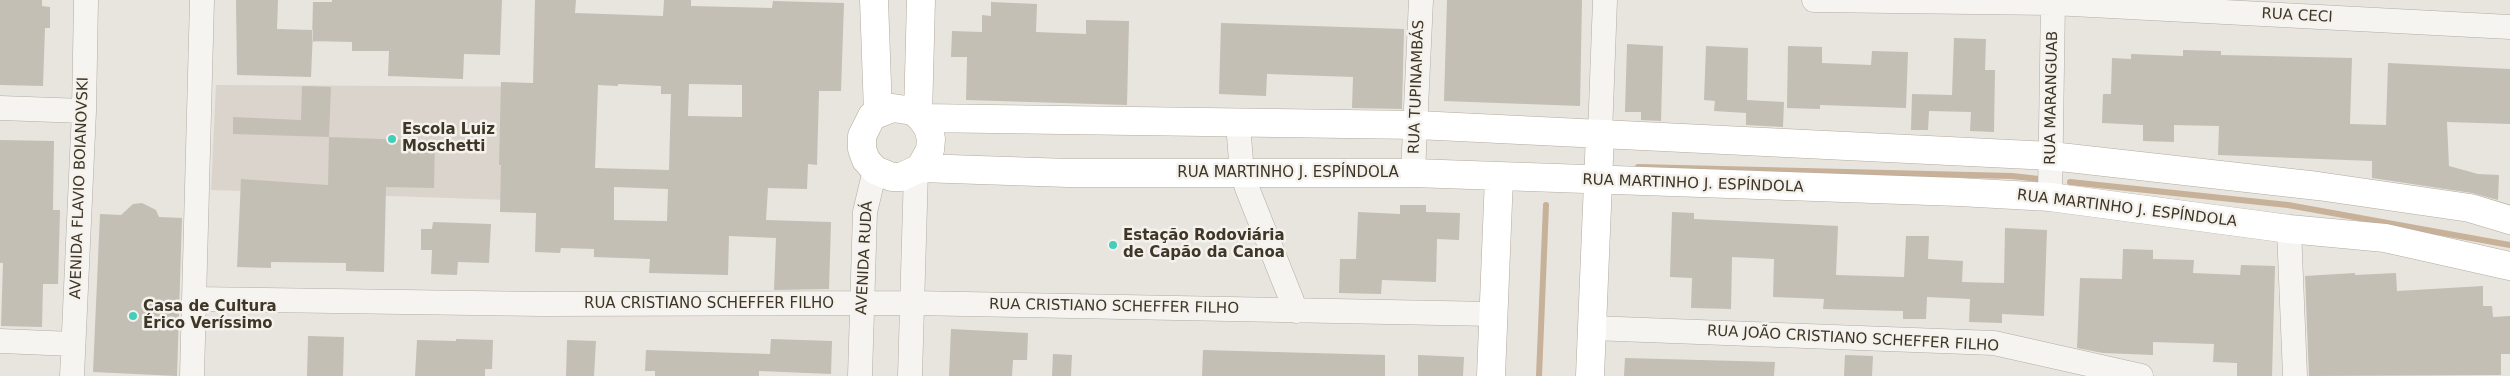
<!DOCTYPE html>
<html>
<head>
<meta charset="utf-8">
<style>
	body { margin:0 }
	canvas { display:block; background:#e8e4de }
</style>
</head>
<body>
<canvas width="2510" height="376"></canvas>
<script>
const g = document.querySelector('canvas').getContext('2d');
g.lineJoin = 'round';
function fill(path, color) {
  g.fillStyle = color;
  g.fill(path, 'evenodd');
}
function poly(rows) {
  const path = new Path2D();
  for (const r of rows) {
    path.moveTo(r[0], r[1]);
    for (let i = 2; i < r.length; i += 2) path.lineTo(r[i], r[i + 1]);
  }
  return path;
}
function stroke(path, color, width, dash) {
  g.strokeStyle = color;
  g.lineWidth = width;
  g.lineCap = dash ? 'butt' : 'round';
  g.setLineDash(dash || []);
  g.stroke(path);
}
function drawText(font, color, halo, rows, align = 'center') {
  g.font = font + ' "DejaVu Sans",sans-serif';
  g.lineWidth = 5;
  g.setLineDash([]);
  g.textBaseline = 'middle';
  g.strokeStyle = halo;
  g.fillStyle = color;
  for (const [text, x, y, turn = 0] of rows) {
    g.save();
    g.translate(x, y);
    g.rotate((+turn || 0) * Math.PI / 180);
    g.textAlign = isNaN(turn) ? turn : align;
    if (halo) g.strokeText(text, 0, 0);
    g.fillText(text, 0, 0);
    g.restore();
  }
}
const built = poly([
	[216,85,571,87,568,202,211,190]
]);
const stream = poly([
	[1638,167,2012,176,2039,179],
	[2070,182,2288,205,2510,245],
	[1539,376,1546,205]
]);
const building = poly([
	[0,0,42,0,42,6,50,7,50,28,45,28,43,86,0,85],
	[236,0,278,0,277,29,313,30,311,77,237,75],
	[332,0,502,0,500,55,464,54,463,79,388,76,389,51,352,51,352,42,312,41,313,2,332,2],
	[535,0,576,0,575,13,663,16,664,0,691,0,691,6,772,8,773,1,844,3,841,91,819,91,817,165,808,164,807,189,768,188,766,220,831,222,829,289,774,290,776,238,729,236,728,275,649,273,650,259,594,257,594,249,561,248,560,253,535,252,536,213,500,212,501,165,499,165,501,82,533,83],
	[618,84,661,86,661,94,671,94,669,170,595,168,598,85,618,86],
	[689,84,742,85,742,117,688,116],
	[614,187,668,189,667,221,614,220],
	[1447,0,1582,0,1580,106,1444,101],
	[991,2,1037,4,1036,32,1086,34,1086,20,1129,21,1127,105,966,100,967,57,951,57,952,31,982,32,982,15,991,16],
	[1221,23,1404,29,1402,109,1352,108,1353,77,1267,74,1266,96,1219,94],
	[1954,38,1986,39,1985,70,1995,70,1994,132,1970,131,1971,112,1929,111,1928,130,1911,130,1912,94,1952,95],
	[1627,44,1663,46,1661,121,1641,120,1641,112,1625,112],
	[1706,46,1748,48,1747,100,1784,102,1783,127,1746,125,1746,113,1714,111,1715,101,1704,100],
	[1788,46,1822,47,1822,63,1871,65,1872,51,1908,52,1906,108,1820,105,1820,109,1787,108],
	[2183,50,2221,51,2221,55,2352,58,2350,124,2386,125,2388,63,2510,69,2510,124,2447,122,2449,166,2478,174,2499,175,2498,200,2472,193,2372,178,2372,161,2218,155,2219,126,2174,125,2174,142,2143,141,2143,125,2102,123,2103,94,2111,94,2112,58,2131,59,2131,54,2183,56],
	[302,86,331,87,329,137,435,141,434,188,386,187,384,272,346,271,346,263,271,262,271,268,237,267,241,179,328,185,329,137,233,134,233,117,301,120],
	[0,140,54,141,53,210,60,210,58,284,43,284,42,327,1,326,3,263,0,263],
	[142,203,156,210,159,217,182,218,177,376,93,372,100,214,121,215,133,204],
	[1400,205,1426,205,1426,212,1460,213,1459,240,1437,239,1436,282,1382,280,1381,294,1339,293,1340,259,1356,259,1358,212,1400,214],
	[1672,212,1694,213,1694,219,1838,226,1836,275,1904,277,1906,236,1929,236,1928,259,1963,261,1962,282,2004,283,2005,228,2047,230,2044,316,2002,314,2002,323,1969,322,1970,299,1927,297,1926,319,1903,319,1903,311,1823,309,1824,299,1773,297,1774,259,1732,257,1731,309,1691,308,1692,278,1670,277],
	[433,222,491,224,489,263,458,262,457,275,431,274,432,250,421,250,421,229,432,229],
	[2123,249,2153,250,2153,259,2194,260,2193,273,2240,275,2241,265,2275,266,2272,376,2237,376,2237,363,2213,362,2214,344,2153,342,2153,355,2103,353,2077,348,2080,278,2122,279],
	[2355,273,2355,275,2396,273,2397,291,2483,286,2483,306,2492,306,2493,317,2510,316,2510,354,2501,354,2501,375,2309,376,2305,276],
	[951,329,1028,333,1027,360,1013,360,1012,376,949,376],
	[308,336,344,337,343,376,307,376],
	[456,339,493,340,492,369,485,369,485,376,415,376,417,340,456,341],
	[771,339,832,341,831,374,759,371,759,376,655,376,655,371,645,371,646,350,770,354],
	[567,340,596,341,594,376,566,376],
	[1203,350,1385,355,1385,376,1202,376],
	[1053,354,1072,355,1071,376,1052,376],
	[1418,355,1464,357,1463,376,1418,376],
	[1845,355,1873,356,1872,376,1844,376],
	[1625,358,1775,362,1774,376,1624,376]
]);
const minor = poly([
	[1814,0,2053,3,2510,27],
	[0,108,84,111],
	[1238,124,1242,173,1247,188,1296,311],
	[1600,134,1605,0],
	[1413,173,1421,0],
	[2050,197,2053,0],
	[2289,229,2295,376],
	[195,299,542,304,912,303,1493,314],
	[1591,328,1994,343,2141,376],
	[0,341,73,344],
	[72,376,84,111,86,0],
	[192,376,202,0],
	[860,376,865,212,875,170],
	[910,376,916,171]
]);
const major = poly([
	[874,0,878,112],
	[918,115,921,0],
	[921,118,928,128,931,139,930,150,920,168,901,177,892,177,875,170,866,160,862,149,862,136,872,116,893,108,913,111,921,118,1417,125,2051,156,2318,186,2470,208,2510,220],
	[920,168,1068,173,1413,173,1959,192,2050,197,2289,229,2385,238,2510,266],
	[1491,376,1499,177],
	[1590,376,1600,134]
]);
const markers = [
	[392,139,5,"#42ceb9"],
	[1113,245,5,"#42ceb9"],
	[133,316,5,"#42ceb9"]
];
const streetNames = [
	["RUA CECI",2297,16,3],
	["RUA TUPINAMBÁS",1417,87,-88],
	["RUA MARANGUAB",2052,98,-89],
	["RUA MARTINHO J. ESPÍNDOLA",1288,173],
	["RUA MARTINHO J. ESPÍNDOLA",1693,184,2],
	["AVENIDA FLAVIO BOIANOVSKI",80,188,-88],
	["RUA MARTINHO J. ESPÍNDOLA",2127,209,7],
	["AVENIDA RUDÁ",865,258,-87],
	["RUA CRISTIANO SCHEFFER FILHO",709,304],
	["RUA CRISTIANO SCHEFFER FILHO",1114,307,1],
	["RUA JOÃO CRISTIANO SCHEFFER FILHO",1853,339,3]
];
const poiNames = [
	["Escola Luiz",402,130],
	["Moschetti",402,147],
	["Estação Rodoviária",1123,236],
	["de Capão da Canoa",1123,253],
	["Casa de Cultura",143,307],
	["Érico Veríssimo",143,324]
];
fill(built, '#dad4cc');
stroke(stream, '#c8b199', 6);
fill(building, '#c4bfb5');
stroke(minor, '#b2aca3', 25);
stroke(major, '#b3ab9d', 29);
stroke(minor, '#f6f4f1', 24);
stroke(major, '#fff', 28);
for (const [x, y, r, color] of markers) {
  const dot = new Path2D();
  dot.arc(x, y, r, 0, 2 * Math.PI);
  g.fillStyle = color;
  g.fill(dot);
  stroke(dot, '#f5f2ed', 2);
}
drawText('15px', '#3e3627', '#f5f2ed', streetNames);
drawText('bold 15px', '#3e3627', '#f5f2ed', poiNames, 'left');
</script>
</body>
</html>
